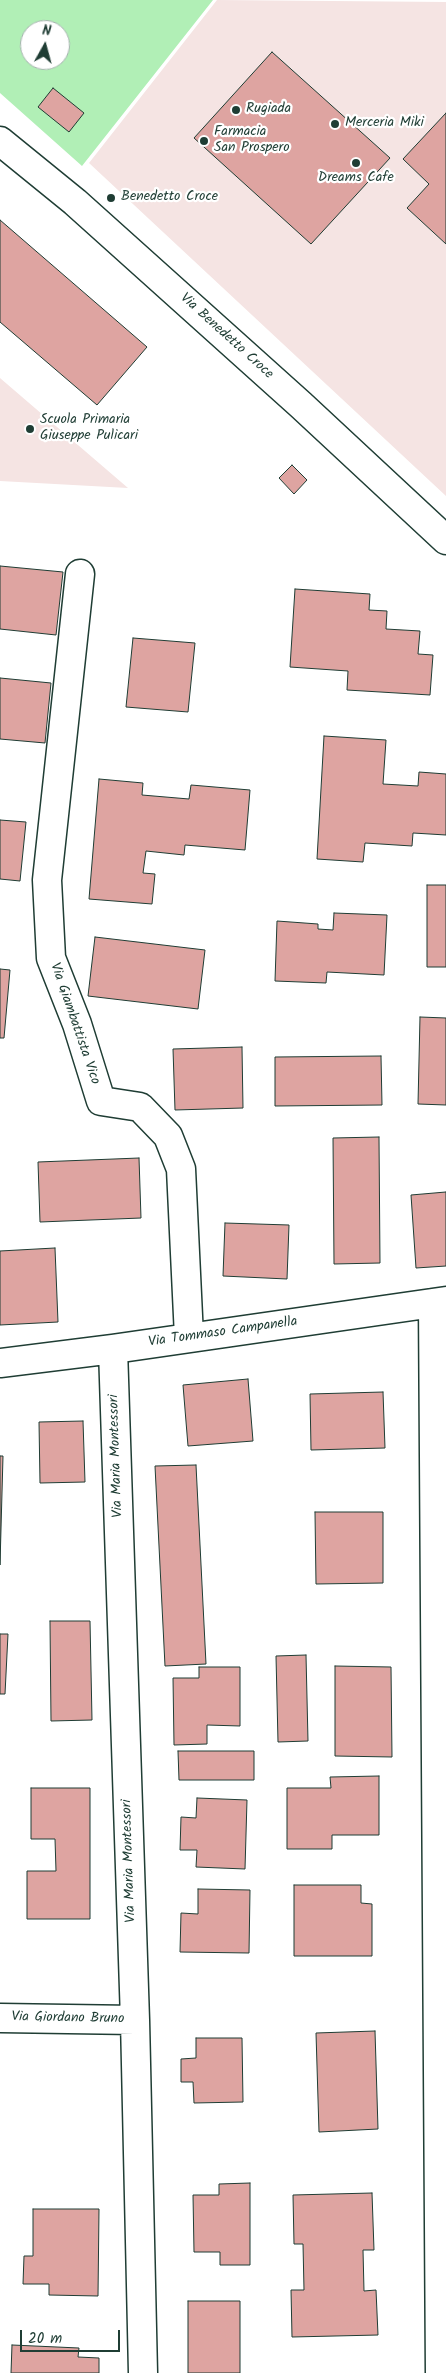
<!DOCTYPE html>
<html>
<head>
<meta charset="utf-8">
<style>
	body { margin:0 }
	#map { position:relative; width:446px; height:2373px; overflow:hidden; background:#fff; font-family:Kalam,sans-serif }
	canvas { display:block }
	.north { position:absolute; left:20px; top:20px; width:50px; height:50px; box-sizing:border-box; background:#fff; border:1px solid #a5b1ae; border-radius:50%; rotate:7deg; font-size:14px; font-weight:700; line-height:20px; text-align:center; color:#1f3d34 }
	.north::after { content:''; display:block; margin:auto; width:18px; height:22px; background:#1f3d34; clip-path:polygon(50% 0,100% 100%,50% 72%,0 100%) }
	.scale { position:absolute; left:20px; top:2330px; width:100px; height:22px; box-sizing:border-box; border:2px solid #1f3d34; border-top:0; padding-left:6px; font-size:15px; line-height:18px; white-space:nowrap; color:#1f3d34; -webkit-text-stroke:4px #fff; paint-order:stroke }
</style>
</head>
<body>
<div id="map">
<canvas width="446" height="2373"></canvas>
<div class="north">N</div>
<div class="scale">20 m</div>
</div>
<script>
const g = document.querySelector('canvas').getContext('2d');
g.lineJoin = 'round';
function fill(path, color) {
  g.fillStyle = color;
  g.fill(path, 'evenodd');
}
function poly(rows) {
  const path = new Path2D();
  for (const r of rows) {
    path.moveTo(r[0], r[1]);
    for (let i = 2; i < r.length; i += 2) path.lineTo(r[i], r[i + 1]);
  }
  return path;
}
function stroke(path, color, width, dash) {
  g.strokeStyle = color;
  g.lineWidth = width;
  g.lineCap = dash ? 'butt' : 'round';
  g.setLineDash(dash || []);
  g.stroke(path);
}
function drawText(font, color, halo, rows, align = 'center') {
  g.font = font + ' Kalam,sans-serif';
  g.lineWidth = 4.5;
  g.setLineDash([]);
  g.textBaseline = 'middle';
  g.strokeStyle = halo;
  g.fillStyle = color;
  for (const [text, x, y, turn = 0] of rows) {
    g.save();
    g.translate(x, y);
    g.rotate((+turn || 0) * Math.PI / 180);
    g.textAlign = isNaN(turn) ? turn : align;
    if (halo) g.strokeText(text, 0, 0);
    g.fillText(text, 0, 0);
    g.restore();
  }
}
const built = poly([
	[217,0,446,2,446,496,89,163],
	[0,378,128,488,0,481]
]);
const green = poly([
	[0,0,213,0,82,166,0,93],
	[30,30,60,30,60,60,30,60]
]);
const building = poly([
	[272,52,390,158,311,244,194,138,272,52],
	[53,88,84,113,69,132,38,107,53,88],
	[446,113,446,244,407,208,429,184,403,159,446,113],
	[0,220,147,347,97,405,0,322,0,220],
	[292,465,307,480,294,494,279,478,292,465],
	[0,566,63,572,56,635,0,629,0,566],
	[295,589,370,594,369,610,387,611,386,629,420,631,418,654,433,655,430,695,347,690,348,671,290,667,295,589],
	[133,638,195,643,188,712,126,707,133,638],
	[0,678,51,683,45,743,0,739,0,678],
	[324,736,386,740,383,784,418,786,419,772,446,774,446,835,413,833,412,846,365,843,363,862,317,859,324,736],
	[99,779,143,783,142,795,189,799,191,785,250,790,245,850,185,845,184,855,146,851,143,873,155,874,152,904,89,899,99,779],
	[0,820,26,822,20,881,0,879,0,820],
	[427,885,446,885,446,967,427,967,427,885],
	[334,913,387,915,384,975,327,972,326,983,275,981,277,921,318,924,318,929,333,930,334,913],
	[95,937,205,950,198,1009,88,996,95,937],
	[0,969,10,970,4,1038,0,1038,0,969],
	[420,1017,446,1018,446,1105,418,1104,420,1017],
	[242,1047,243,1108,175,1110,173,1049,242,1047],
	[381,1056,382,1105,275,1106,275,1057,381,1056],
	[379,1137,380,1263,334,1264,333,1138,379,1137],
	[139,1158,141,1218,40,1222,38,1162,139,1158],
	[446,1192,446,1266,416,1268,411,1195,446,1192],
	[225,1223,289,1225,287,1279,223,1276,225,1223],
	[55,1248,58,1322,0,1325,0,1251,55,1248],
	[248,1379,253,1441,188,1446,183,1385,248,1379],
	[383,1392,385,1448,311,1450,310,1394,383,1392],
	[83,1421,85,1482,40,1483,39,1422,83,1421],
	[0,1456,3,1456,0,1565,0,1456],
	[196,1465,206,1664,165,1666,155,1466,196,1465],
	[315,1512,383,1512,383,1583,316,1584,315,1512],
	[50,1621,90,1621,92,1720,51,1721,50,1621],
	[0,1634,8,1634,5,1694,0,1694,0,1634],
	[306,1655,308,1741,278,1742,276,1656,306,1655],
	[335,1666,391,1667,392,1757,335,1756,335,1666],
	[199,1667,240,1667,240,1726,207,1725,207,1744,174,1745,173,1678,199,1678,199,1667],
	[178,1751,254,1751,254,1780,179,1780,178,1751],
	[379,1776,379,1835,332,1835,332,1849,287,1849,287,1788,331,1788,330,1777,379,1776],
	[31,1788,90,1788,90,1919,27,1919,27,1871,56,1871,55,1839,31,1839,31,1788],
	[197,1798,247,1800,245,1869,196,1867,197,1850,180,1850,181,1817,196,1818,197,1798],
	[294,1885,361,1885,361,1903,372,1904,372,1956,294,1956,294,1885],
	[198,1889,250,1890,249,1953,180,1952,181,1913,198,1914,198,1889],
	[375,2031,378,2129,319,2132,316,2033,375,2031],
	[196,2038,242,2038,243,2102,194,2103,193,2082,181,2082,181,2059,196,2058,196,2038],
	[250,2183,250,2265,220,2265,220,2252,194,2252,193,2195,219,2195,219,2184,250,2183],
	[372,2193,374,2250,363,2250,364,2291,376,2290,378,2335,292,2337,291,2290,304,2290,303,2244,294,2244,293,2195,372,2193],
	[33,2209,99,2209,98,2296,49,2295,49,2284,23,2284,24,2256,33,2256,33,2209],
	[188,2301,240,2301,240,2373,188,2373,188,2301],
	[12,2345,79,2348,78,2357,99,2358,99,2373,11,2373,12,2345]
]);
const minor = poly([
	[0,141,75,202,301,405,446,540],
	[80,574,47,880,51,958,77,1024,101,1101,140,1107,168,1136,181,1169,189,1337],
	[433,1303,440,2373],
	[113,1349,135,2020,143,2373],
	[0,1363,113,1349,446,1301],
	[0,2018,135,2020]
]);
const markers = [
	[236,110,5,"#1f3d34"],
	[335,124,5,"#1f3d34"],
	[204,141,5,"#1f3d34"],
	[356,163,5,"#1f3d34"],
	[111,198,5,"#1f3d34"],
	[30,429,5,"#1f3d34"]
];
const poiNames = [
	["Rugiada",246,110],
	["Merceria Miki",345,124],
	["Farmacia",214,133],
	["San Prospero",214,149],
	["Dreams Cafe",356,179,"center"],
	["Benedetto Croce",121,198],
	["Scuola Primaria",40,421],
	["Giuseppe Pulicari",40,437]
];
const streetNames = [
	["Via Benedetto Croce",226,337,42],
	["Via Giambattista Vico",74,1024,71],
	["Via Tommaso Campanella",223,1333,-8],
	["Via Maria Montessori",117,1456,-92],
	["Via Maria Montessori",130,1861,-92],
	["Via Giordano Bruno",68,2019,1]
];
fill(built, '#f5e4e3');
fill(green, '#b1efb6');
fill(building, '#dea4a1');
stroke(building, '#1f3d34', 1);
stroke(minor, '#1f3d34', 31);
stroke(minor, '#fff', 28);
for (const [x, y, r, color] of markers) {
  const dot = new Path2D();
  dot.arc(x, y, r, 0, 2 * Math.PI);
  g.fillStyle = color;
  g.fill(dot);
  stroke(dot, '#fff', 2);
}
drawText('14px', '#1f3d34', '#fff', poiNames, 'left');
drawText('14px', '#1f3d34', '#fff', streetNames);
</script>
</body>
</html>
